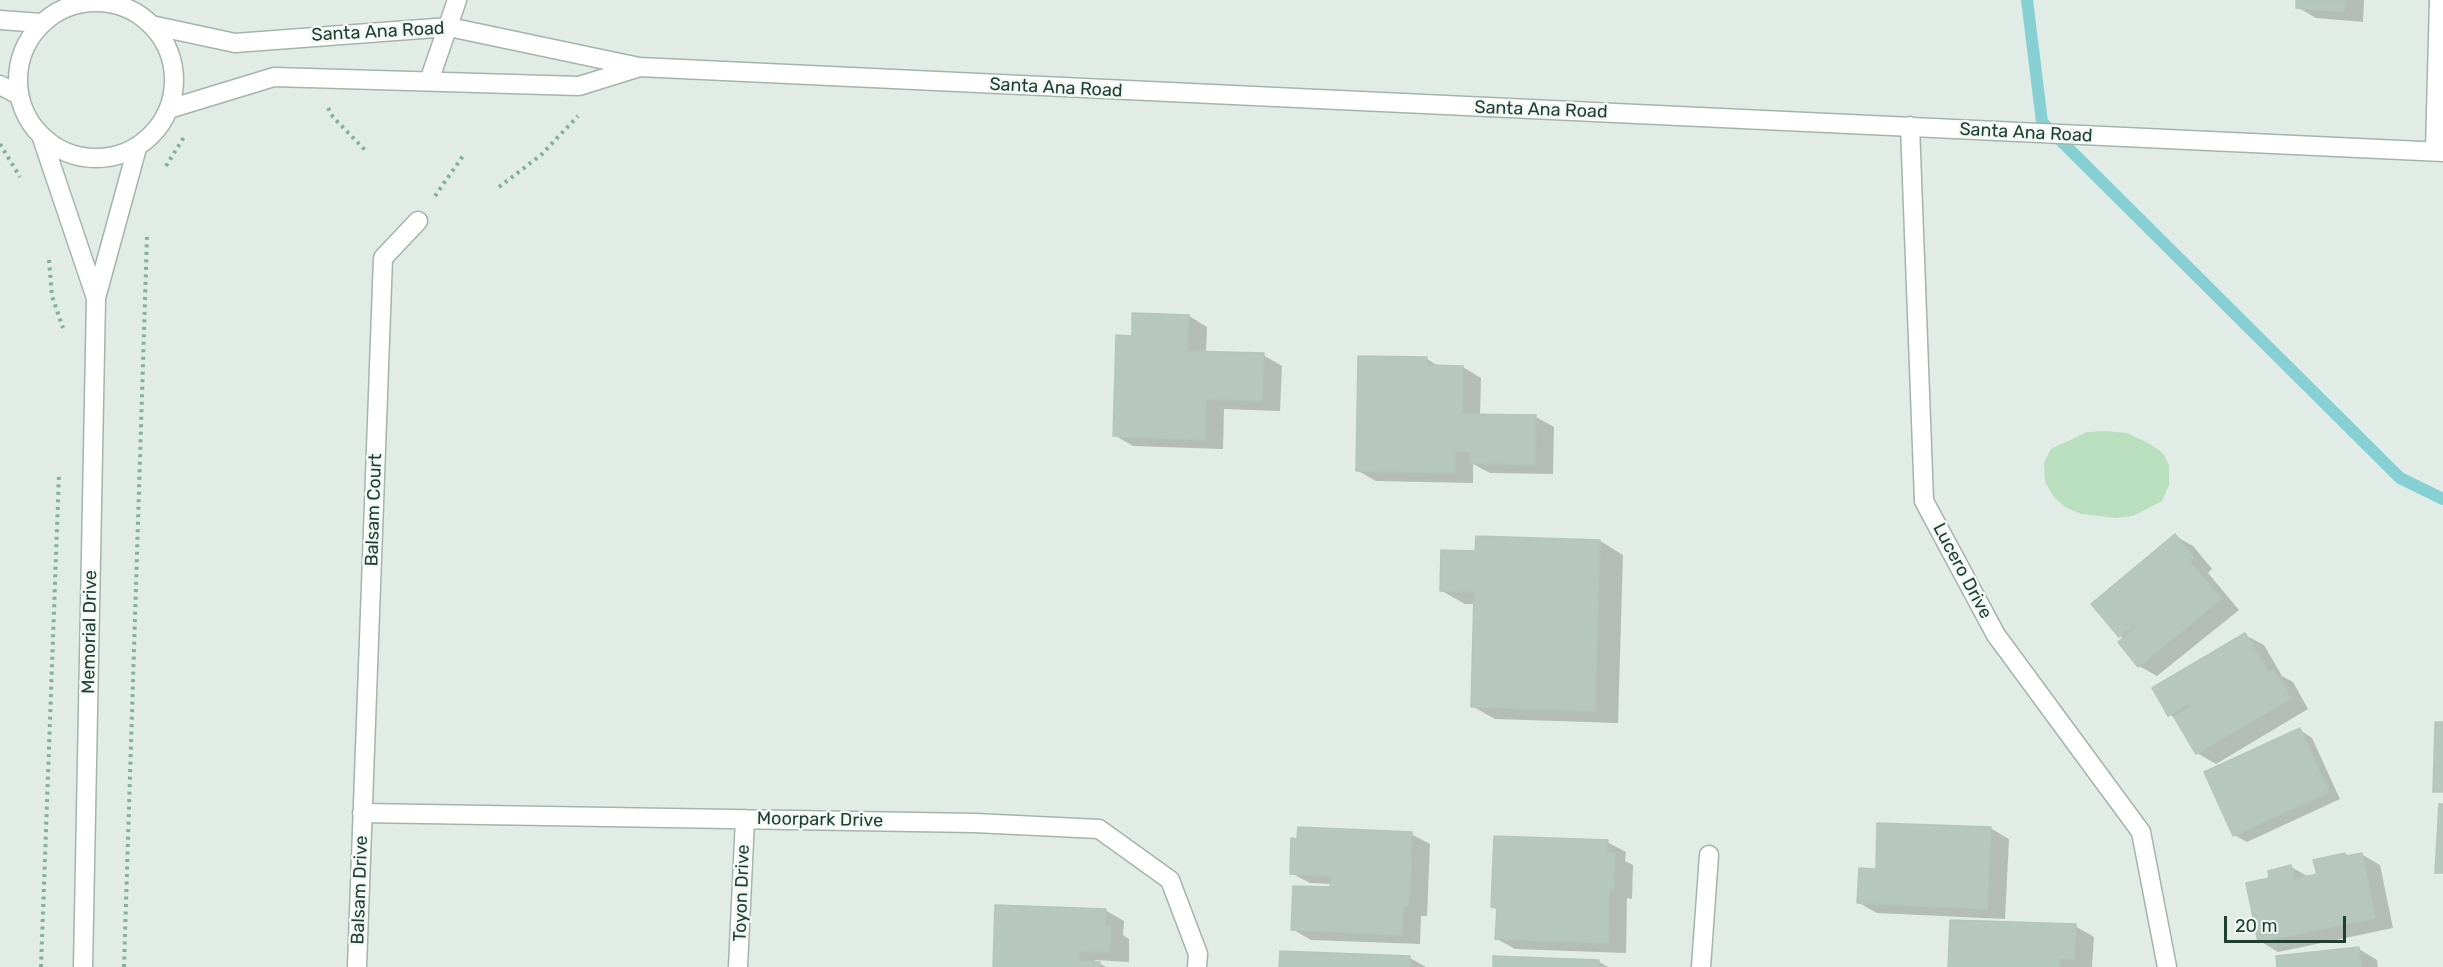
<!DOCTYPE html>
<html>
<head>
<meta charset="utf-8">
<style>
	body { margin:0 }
	#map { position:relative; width:2443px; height:967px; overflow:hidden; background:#e1ece6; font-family:Rubik,sans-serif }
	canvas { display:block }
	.scale { position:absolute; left:2224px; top:916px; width:122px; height:27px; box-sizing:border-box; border:3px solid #213e33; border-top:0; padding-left:8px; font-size:18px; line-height:21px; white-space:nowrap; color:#213e33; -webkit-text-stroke:4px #f2f9f5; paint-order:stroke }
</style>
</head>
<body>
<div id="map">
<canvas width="2443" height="967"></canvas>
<div class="scale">20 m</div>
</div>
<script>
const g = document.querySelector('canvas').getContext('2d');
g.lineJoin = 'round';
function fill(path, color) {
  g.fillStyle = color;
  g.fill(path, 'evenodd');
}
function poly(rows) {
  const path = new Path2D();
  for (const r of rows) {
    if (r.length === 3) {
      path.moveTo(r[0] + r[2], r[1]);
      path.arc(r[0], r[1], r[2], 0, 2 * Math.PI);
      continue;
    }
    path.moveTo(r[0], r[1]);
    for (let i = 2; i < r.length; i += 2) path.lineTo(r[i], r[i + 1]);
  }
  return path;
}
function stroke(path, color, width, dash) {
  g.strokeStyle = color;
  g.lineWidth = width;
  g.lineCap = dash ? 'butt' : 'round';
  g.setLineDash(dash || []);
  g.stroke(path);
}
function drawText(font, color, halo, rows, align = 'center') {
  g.font = font + ' Rubik,sans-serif';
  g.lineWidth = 5;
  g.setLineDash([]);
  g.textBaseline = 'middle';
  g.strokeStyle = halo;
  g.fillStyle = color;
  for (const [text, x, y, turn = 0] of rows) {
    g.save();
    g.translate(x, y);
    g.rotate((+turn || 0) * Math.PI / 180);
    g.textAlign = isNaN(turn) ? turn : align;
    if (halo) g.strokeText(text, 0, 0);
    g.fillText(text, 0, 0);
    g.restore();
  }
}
const green = poly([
	[2105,431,2127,433,2150,444,2163,453,2169,465,2169,485,2162,501,2133,516,2115,518,2081,514,2065,507,2053,496,2045,482,2044,463,2051,449,2087,432]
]);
const shadow = poly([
	[2298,0,2364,0,2363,22,2316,18,2297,7],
	[1189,316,1207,327,1206,353,1263,355,1282,366,1280,411,1224,409,1223,449,1133,446,1114,435,1133,337],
	[1427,359,1440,367,1463,367,1481,378,1480,416,1536,417,1554,427,1553,474,1490,473,1473,464,1473,483,1376,481,1358,471],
	[2175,536,2193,546,2212,569,2208,573,2239,610,2157,676,2139,666,2125,639,2120,636],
	[1477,537,1600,541,1623,555,1618,723,1495,719,1472,706,1475,604,1465,604,1442,591,1477,553],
	[2245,635,2264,645,2282,676,2293,682,2308,709,2216,764,2197,753,2176,719,2169,714],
	[2300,730,2312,738,2340,799,2247,842,2234,835],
	[1990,828,2009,839,2005,919,1877,913,1859,903,1877,870],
	[1411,834,1430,844,1427,916,1421,916,1420,944,1311,940,1292,929,1332,889,1332,884,1310,883,1291,873],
	[1607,842,1626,852,1625,861,1633,865,1632,899,1627,898,1626,953,1515,949,1497,939,1498,910,1493,907],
	[2361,854,2380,865,2393,928,2278,952,2260,941,2271,879,2291,867,2309,877,2318,875],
	[1105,910,1124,921,1123,935,1129,939,1129,962,1094,960,1106,967,995,967],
	[2075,926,2094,937,2092,967,1950,967],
	[2359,949,2377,960,2378,967,2279,967],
	[1410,958,1426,967,1281,967],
	[1599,962,1608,967,1494,967]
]);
const stream = poly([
	[2027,0,2042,122,2400,478,2443,499]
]);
const building = poly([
	[2296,0,2345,0,2344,12,2296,8,2296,0],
	[1132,313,1189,315,1187,351,1264,353,1262,401,1206,399,1205,440,1113,436,1116,335,1132,336,1132,313],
	[1358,356,1427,357,1427,365,1463,366,1462,414,1536,415,1535,465,1470,463,1470,452,1455,451,1455,473,1356,471,1358,356],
	[2175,534,2194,558,2190,562,2221,599,2138,667,2118,642,2136,627,2133,625,2119,637,2091,604,2175,534],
	[1476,536,1600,540,1595,711,1471,707,1474,592,1440,591,1441,550,1475,551,1476,536],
	[2245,633,2269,673,2274,670,2291,698,2196,754,2174,717,2191,707,2189,703,2168,716,2152,688,2245,633],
	[2435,722,2443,722,2443,792,2433,792,2435,722],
	[2300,728,2329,792,2233,836,2204,772,2300,728],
	[2439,804,2443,804,2443,873,2435,873,2439,804],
	[1877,823,1991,827,1987,909,1857,903,1859,868,1876,869,1877,823],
	[1298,827,1412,832,1409,906,1403,906,1402,935,1291,930,1293,886,1330,887,1331,876,1290,874,1291,838,1297,839,1298,827],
	[1494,836,1608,840,1607,853,1615,853,1614,889,1609,888,1608,943,1495,939,1497,908,1491,907,1494,836],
	[2345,853,2346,856,2362,853,2375,918,2258,942,2246,883,2269,878,2268,871,2291,865,2294,879,2317,874,2313,860,2345,853],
	[995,905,1106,909,1105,926,1111,926,1110,952,1079,951,1079,961,1100,962,1099,967,993,967,995,905],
	[1950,920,2076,924,2074,959,2060,958,2060,967,1948,967,1950,920],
	[2359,947,2361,967,2277,967,2276,956,2359,947],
	[1280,951,1410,956,1410,967,1279,967,1280,951],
	[1493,956,1599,960,1599,967,1493,967,1493,956]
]);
const path = poly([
	[328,108,333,117,365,150],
	[0,144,20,177],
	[166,166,184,137],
	[499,187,541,155,578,116],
	[435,196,465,153],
	[49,260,52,296,63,328],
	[41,967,59,474],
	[124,967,147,236]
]);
const minor = poly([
	[96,80,78],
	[0,20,41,23],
	[151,25,235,43,449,27,639,67,2443,152],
	[429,81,457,0],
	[0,85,17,94],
	[169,109,274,77,579,86,637,68],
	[1910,126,1924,501,1996,635,2141,832,2167,967],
	[42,138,96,298],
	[2435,151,2439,0],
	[362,813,975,823,1099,829,1170,880,1198,954,1197,967],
	[83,967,96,298,137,148],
	[357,967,383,258,418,221],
	[738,967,745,819],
	[1701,967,1709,855]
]);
const streetNames = [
	["Santa Ana Road",378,32,-3],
	["Santa Ana Road",1056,88,3],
	["Santa Ana Road",1541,110,2],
	["Santa Ana Road",2026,133,3],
	["Balsam Court",374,510,-88],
	["Lucero Drive",1962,571,62],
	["Memorial Drive",90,632,-89],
	["Moorpark Drive",820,820,1],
	["Balsam Drive",360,890,-88],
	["Toyon Drive",742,893,-88]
];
fill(green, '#b9dfbf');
fill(shadow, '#0003');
stroke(stream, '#86d0d4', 12);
fill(building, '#b6c7bf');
stroke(building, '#b3c6bd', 1.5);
stroke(minor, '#a4b4ad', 21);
stroke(path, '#80b19d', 4, [3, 4.5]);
stroke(minor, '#fff', 18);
drawText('18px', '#213e33', '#f2f9f5', streetNames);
</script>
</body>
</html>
